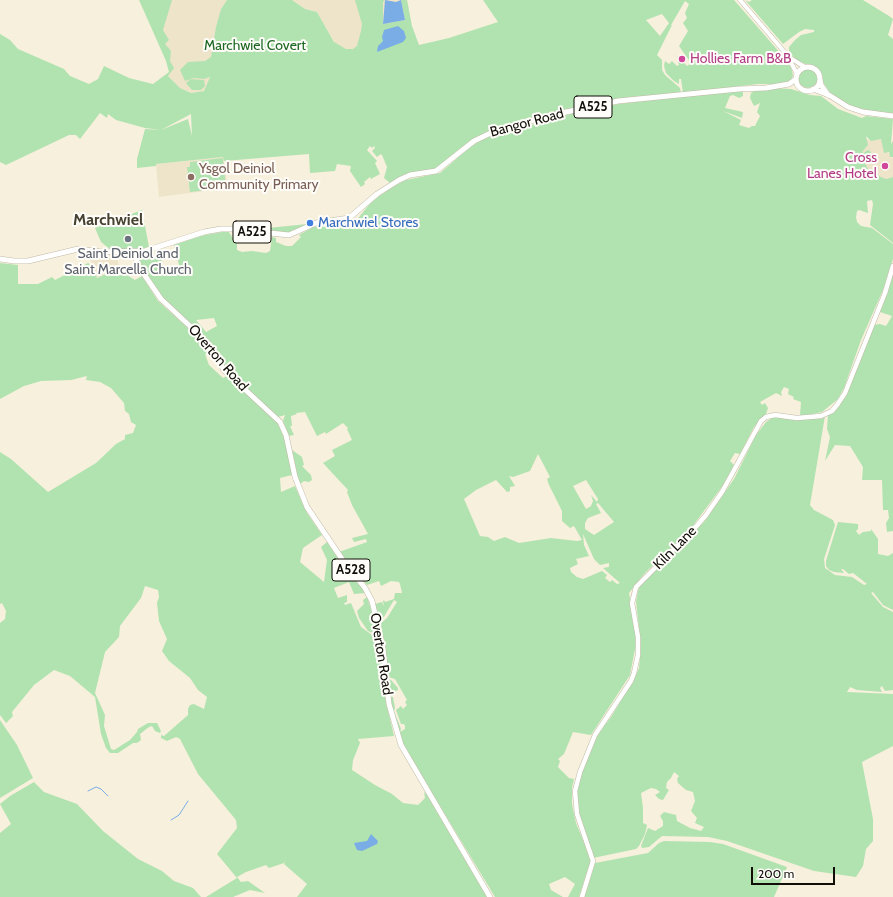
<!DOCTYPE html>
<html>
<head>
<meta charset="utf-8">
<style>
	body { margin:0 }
	#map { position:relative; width:893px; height:897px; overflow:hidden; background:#f7f0dc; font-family:Cabin,sans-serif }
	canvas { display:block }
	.scale { position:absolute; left:751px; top:867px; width:84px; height:18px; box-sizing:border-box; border:2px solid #100e07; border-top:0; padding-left:5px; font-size:12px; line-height:14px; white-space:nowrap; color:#100e07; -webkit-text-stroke:3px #fffdf9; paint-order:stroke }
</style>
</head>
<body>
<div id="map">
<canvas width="893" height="897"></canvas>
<div class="scale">200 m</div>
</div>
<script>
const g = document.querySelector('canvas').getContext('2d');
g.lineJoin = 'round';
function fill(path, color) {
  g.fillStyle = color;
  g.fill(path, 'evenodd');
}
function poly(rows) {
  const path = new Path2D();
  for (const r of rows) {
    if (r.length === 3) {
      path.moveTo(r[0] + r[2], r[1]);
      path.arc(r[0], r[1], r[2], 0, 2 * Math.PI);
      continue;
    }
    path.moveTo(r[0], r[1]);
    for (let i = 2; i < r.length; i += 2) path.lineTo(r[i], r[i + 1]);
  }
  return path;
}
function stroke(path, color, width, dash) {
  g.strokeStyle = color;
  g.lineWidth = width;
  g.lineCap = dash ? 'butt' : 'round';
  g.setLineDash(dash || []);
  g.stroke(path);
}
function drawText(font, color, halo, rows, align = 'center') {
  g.font = font + ' Cabin,sans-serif';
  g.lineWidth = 4;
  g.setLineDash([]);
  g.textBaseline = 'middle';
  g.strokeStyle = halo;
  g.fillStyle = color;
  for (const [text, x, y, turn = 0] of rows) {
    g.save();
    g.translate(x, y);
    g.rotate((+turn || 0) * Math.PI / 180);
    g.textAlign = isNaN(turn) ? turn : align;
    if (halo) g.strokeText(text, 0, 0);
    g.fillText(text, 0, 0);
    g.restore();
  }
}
const built = poly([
	[143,0,227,0,221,9,209,80,204,91,191,93,180,88,168,76,173,68],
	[292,0,407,0,416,51,343,57,317,12,305,9],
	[881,139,891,158,893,157,893,191,876,187,873,182,878,174,867,169,861,156,863,149,867,147,867,140],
	[223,157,228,188,159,197,156,164],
	[88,252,117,255,119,268,97,278]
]);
const green = poly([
	[139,0,172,0,163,30,169,40,165,44,171,51,170,61,174,68,168,76,180,88,191,93,204,91,210,77,204,79,194,78,185,81,180,70,188,62,205,61,211,57,216,27,221,9,227,0,292,0,305,9,317,12,334,42,346,49,353,49,357,46,361,31,362,24,355,0,385,0,383,2,383,24,405,20,401,0,407,0,412,26,419,45,449,38,498,22,483,0,734,0,788,62,791,66,793,76,790,81,782,84,758,84,683,93,681,79,679,79,679,84,674,81,666,73,664,66,665,61,669,64,672,61,677,66,679,65,677,56,687,66,691,63,679,46,688,31,683,23,687,18,685,13,689,4,685,1,671,25,672,25,657,55,662,60,662,70,665,75,680,88,681,93,615,99,505,125,484,133,466,144,439,167,390,183,384,178,387,167,382,155,381,154,377,157,372,151,375,148,374,146,372,148,370,146,367,150,377,161,375,163,380,174,371,179,370,177,364,182,365,184,361,187,350,171,351,166,337,164,335,171,310,173,309,154,224,161,223,157,156,164,156,166,137,168,137,159,145,129,161,130,188,119,192,136,191,114,161,130,145,128,116,120,108,114,107,118,100,113,80,139,76,135,69,135,6,165,0,162,0,34,10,40,18,49,64,69,70,76,89,84,98,79,104,66,129,78,153,84,169,72,166,61],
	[662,14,669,23,660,36,646,20],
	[745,0,749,2,752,0,863,0,889,16,893,19,888,35,893,39,893,115,860,109,843,103,831,94,824,84,818,69,796,60,789,51,789,47,795,40,801,35,814,32,814,30,805,29,799,32,783,44],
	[808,78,10],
	[191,79,204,80,205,86,201,90,192,90,186,83],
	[774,88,791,89,810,95,821,96,838,109,862,118,866,116,893,119,891,144,893,141,893,157,890,157,889,152,884,153,881,139,871,141,866,136,868,145,862,152,864,153,866,151,869,150,871,153,864,158,861,156,868,169,875,169,879,176,883,178,887,179,893,177,893,243,870,225,873,204,872,200,867,201,868,213,859,210,857,211,856,217,857,222,861,226,872,228,893,244,893,259,883,290,861,340,844,388,838,399,822,412,808,415,800,415,801,402,793,399,794,397,788,394,789,389,784,387,781,392,782,396,776,393,760,402,762,405,765,403,768,408,766,414,754,427,740,454,735,453,730,461,734,465,724,484,692,527,644,574,629,593,637,639,630,675,591,735,573,732,564,754,558,759,560,761,558,767,569,778,574,779,572,788,572,804,576,823,591,860,579,897,568,897,575,884,565,877,549,884,551,890,563,897,495,897,403,745,393,712,389,690,389,681,391,680,398,688,398,690,390,694,391,697,393,697,395,708,394,711,401,729,400,732,405,729,405,726,404,724,401,724,396,710,401,706,403,709,407,705,405,702,407,700,395,679,388,677,385,644,380,624,387,618,397,602,394,600,382,620,379,621,375,604,382,602,384,606,383,601,384,600,385,602,394,599,395,593,402,593,400,584,399,582,391,581,381,586,379,581,367,585,339,552,367,542,366,539,354,542,352,538,368,534,352,505,347,492,348,490,323,463,335,456,332,450,352,440,347,429,348,428,343,423,326,434,325,432,317,436,305,412,296,413,297,414,291,416,292,426,290,426,294,435,289,436,283,421,285,415,278,417,228,372,213,345,165,301,141,269,139,257,149,254,151,261,157,257,157,253,164,251,164,253,160,255,164,270,179,265,174,245,200,236,228,231,237,244,237,250,242,252,252,251,266,253,270,251,272,237,276,238,276,242,286,246,292,246,301,237,299,235,313,227,356,221,371,202,392,187,406,180,440,173,470,147,490,135,544,122,547,119,618,104,743,90,743,96,739,98,733,95,730,96,725,108,743,112,742,118,723,111,741,120,739,125,749,128,752,126,755,126,760,116,757,112,760,103,754,106,750,98,751,93,754,91],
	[214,318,217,326,206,332,196,320],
	[538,454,550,477,547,479,549,485,562,511,562,521,570,528,574,526,582,540,577,541,551,538,519,543,505,537,494,541,488,537,480,536,464,499,476,490,496,480,507,492,510,491,510,487,515,486,509,476,513,477,530,471],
	[586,480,598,499,597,502,591,495,593,501,591,506,586,509,573,486],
	[598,503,614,522,594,535,585,529,585,523,588,518,601,513,596,504],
	[583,534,594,559,600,565,609,563,609,567,603,568,620,583,617,584,612,580,610,582,605,578,607,575,602,571,583,579,577,577,571,572,570,568,578,564,576,559,589,556,584,545],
	[223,158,226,188,190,192,187,167,190,167,190,162],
	[142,210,149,247,136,250,111,250,101,242,95,228],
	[307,224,290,233,268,233,268,228],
	[0,263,18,265,18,284,38,284,52,277,55,280,88,263,93,266,97,278,117,269,135,280,142,276,158,301,200,339,211,351,205,354,209,365,223,378,227,376,278,423,285,441,292,475,280,478,281,492,295,486,307,513,322,535,303,548,300,562,324,582,327,560,321,547,327,542,344,567,366,593,354,594,349,582,334,588,338,598,347,595,347,602,344,603,345,605,351,603,361,627,379,640,380,644,381,680,394,736,358,739,360,743,353,760,352,770,375,785,392,794,403,803,418,805,425,798,424,792,427,795,487,897,297,897,307,884,284,864,286,860,284,863,269,868,266,865,246,872,237,877,241,882,248,881,265,893,250,890,233,897,206,897,237,878,217,854,237,828,236,820,198,774,180,739,176,737,167,741,161,738,161,735,164,736,188,715,188,709,190,705,194,704,204,709,207,697,198,690,190,678,169,661,162,651,167,639,159,621,157,603,159,597,158,590,145,586,141,598,120,626,119,637,105,652,95,693,105,715,104,726,111,749,114,750,130,740,137,732,138,729,148,723,157,723,161,731,160,733,155,731,152,726,149,727,140,734,141,740,137,743,133,743,118,753,110,753,106,748,101,734,95,697,70,676,54,670,34,685,12,712,13,716,6,723,0,715,0,623,5,619,6,611,2,603,0,604,0,452,11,459,48,492,96,463,116,444,125,439,125,435,133,433,136,425,131,422,129,414,125,411,124,403,111,388,100,382,86,380,87,376,71,380,41,381,24,386,0,399],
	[893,271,893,531,887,532,886,523,889,518,888,510,883,510,882,480,862,480,863,467,850,446,835,445,825,461,830,437,827,429,828,414,838,406,873,325,880,324,886,326,892,316,880,312],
	[775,416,825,416,810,505,814,510,833,520,835,525,824,559,825,568,835,575,852,577,864,585,867,584,853,573,849,574,843,569,841,569,844,573,834,572,829,570,826,566,826,561,838,522,858,524,858,529,856,531,859,535,863,532,871,531,871,529,878,539,878,554,888,556,893,553,893,610,883,605,873,592,871,593,883,607,893,612,893,690,885,691,882,686,880,688,882,692,857,690,850,687,847,692,893,694,893,746,862,762,873,819,873,841,866,849,863,866,856,877,814,871,727,841,708,837,662,836,649,847,642,848,641,846,648,828,655,831,663,826,663,821,660,816,664,812,676,815,677,821,690,828,701,831,704,827,695,823,697,818,691,811,695,801,693,792,686,790,678,783,677,779,679,776,674,772,671,778,667,782,666,788,669,790,663,800,659,799,655,795,660,792,656,789,651,788,641,793,643,808,643,823,647,825,645,834,639,846,636,849,593,858,593,853,578,814,577,792,580,778,595,738,611,717,633,681,639,668,640,657,639,628,636,602,638,591,642,582,704,522,734,479,756,435,766,422],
	[292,450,302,457,304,465,302,466,311,475,312,480,309,482,304,481,300,484,299,483],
	[367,597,373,615,378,635,368,631,359,618,357,611,364,604,363,600],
	[0,720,17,745,33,778,0,798],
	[34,782,44,792,77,804,103,831,138,859,162,871,174,881,193,888,201,897,0,897,0,833,11,824,0,804,10,796],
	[664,841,710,842,723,844,787,867,774,897,584,897,595,863,648,853,659,843]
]);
const water = poly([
	[385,0,396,2,401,0,405,20,383,24],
	[398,26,404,31,406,38,403,42,377,52,378,46,383,41,382,37,384,30],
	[371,834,378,841,377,844,362,851,357,850,354,843,367,841]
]);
const stream = poly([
	[88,791,96,787,101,789,108,796],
	[171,820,179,815,188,801]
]);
const tertiary = poly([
	[740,0,787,55,797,74],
	[790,58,805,67]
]);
const secondary = poly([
	[582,897,593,861,577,814,575,791,580,772,595,735,631,681,634,673,638,655,638,637,632,603,636,587,694,529,706,515,722,492,761,421,766,417,775,415,797,418,821,416,832,411,837,405,845,393,885,293,893,266]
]);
const primary = poly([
	[808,79,12],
	[820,79,821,85,828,95],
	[813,89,829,95,848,107,863,112,893,116],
	[134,252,139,267,161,299,208,343,224,370,280,422,286,435,295,477,307,507,342,559,365,588,372,601,383,648,389,704,401,745,490,897],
	[0,259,14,261,28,261,78,249,102,252,145,251,204,232,221,229,232,229,289,235,316,223,349,218,377,194,399,180,410,175,436,171,474,141,497,130,552,115,618,101,739,89,766,88,789,84,796,79]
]);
const markers = [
	[682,59,4,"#d1479c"],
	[885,166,4,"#d1479c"],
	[191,177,4,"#8d6e63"],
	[310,223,4,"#3f7fe0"],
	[128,239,4,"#6b7280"]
];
const shields = [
	[593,107,38],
	[252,232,38],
	[351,570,38]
];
const shieldNames = [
	["A525",593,107],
	["A525",252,232],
	["A528",351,570]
];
const parkNames = [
	["Marchwiel Covert",255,46]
];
const hotelNames = [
	["Hollies Farm B&B",690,59],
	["Cross",877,158,"right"],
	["Lanes Hotel",877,174,"right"]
];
const streetNames = [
	["Bangor Road",527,123,-15],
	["Overton Road",218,358,49],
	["Kiln Lane",675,548,-45],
	["Overton Road",381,654,81]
];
const educationNames = [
	["Ysgol Deiniol",199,169],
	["Community Primary",199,185]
];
const shopNames = [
	["Marchwiel Stores",318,223]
];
const worshipNames = [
	["Saint Deiniol and",128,254],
	["Saint Marcella Church",128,270]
];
const quarterNames = [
	["Marchwiel",108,220]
];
fill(built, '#eee4c9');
fill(green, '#b1e3b0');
fill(water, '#7aade5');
stroke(stream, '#7aade5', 1);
stroke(tertiary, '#c1baa7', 5);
stroke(secondary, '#c1baa7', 5.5);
stroke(primary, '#c1baa7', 6);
stroke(tertiary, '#fff', 4);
stroke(secondary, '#fff', 4.5);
stroke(primary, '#fff', 5);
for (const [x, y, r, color] of markers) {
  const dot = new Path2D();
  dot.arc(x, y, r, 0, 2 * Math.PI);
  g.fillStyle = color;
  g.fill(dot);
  stroke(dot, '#fffdf9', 1.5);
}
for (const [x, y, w] of shields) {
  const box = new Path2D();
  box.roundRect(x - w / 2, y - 11, w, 22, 3);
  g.fillStyle = '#fffdf9';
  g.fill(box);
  stroke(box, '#100e07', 1);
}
drawText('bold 13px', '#100e07', null, shieldNames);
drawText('14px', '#1d6822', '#fffdf9', parkNames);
drawText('14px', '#b23c85', '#fffdf9', hotelNames, 'left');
drawText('14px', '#100e07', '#fffdf9', streetNames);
drawText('14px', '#785e54', '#fffdf9', educationNames, 'left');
drawText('14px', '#366cbe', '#fffdf9', shopNames, 'left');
drawText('14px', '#5b616d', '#fffdf9', worshipNames);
drawText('bold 16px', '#474131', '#fffdf9', quarterNames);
</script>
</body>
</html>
